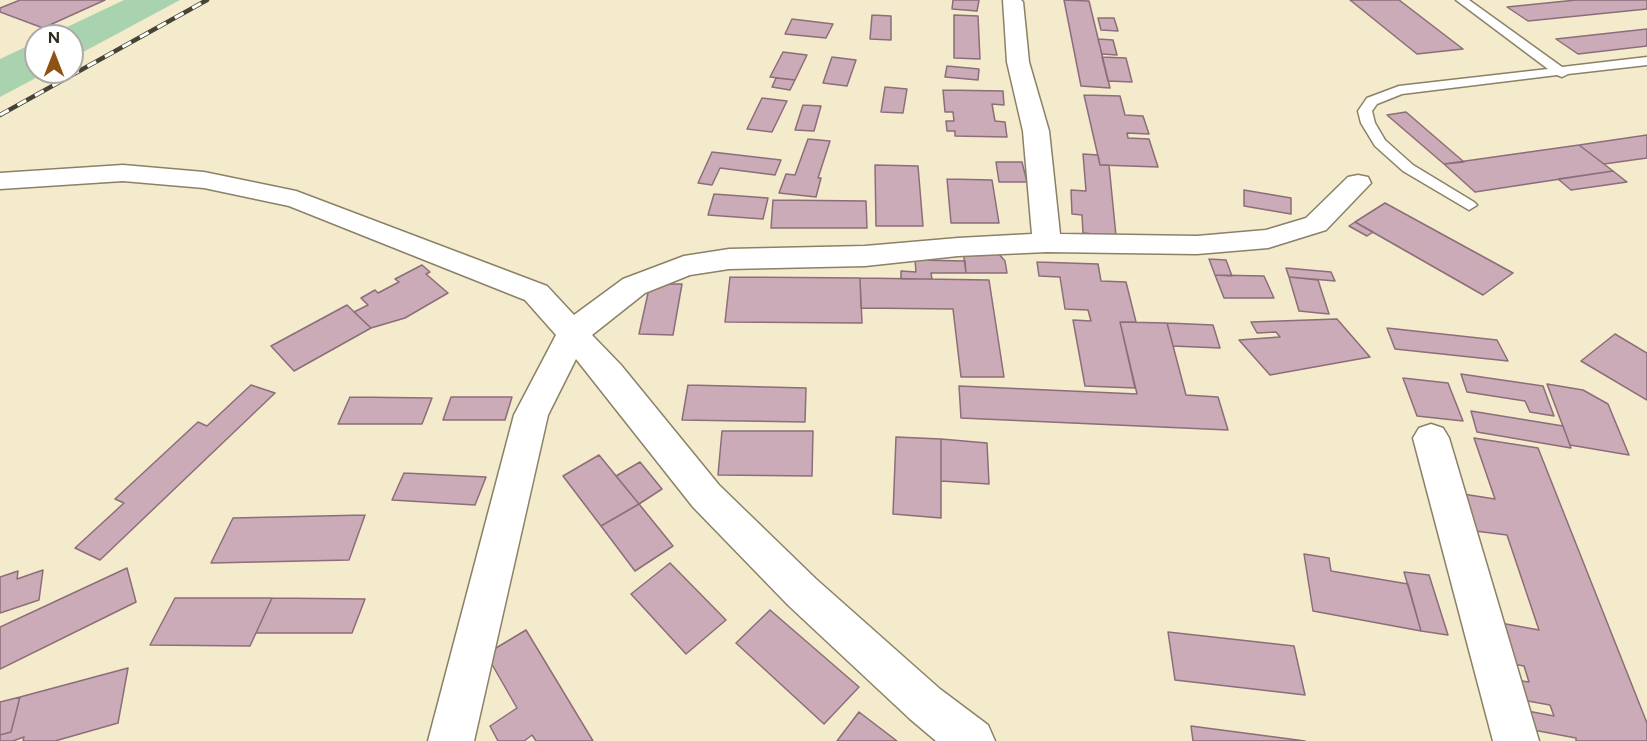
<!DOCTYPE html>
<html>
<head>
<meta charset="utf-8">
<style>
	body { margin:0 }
	#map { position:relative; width:1647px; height:741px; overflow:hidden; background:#f4eacc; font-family:Figtree,sans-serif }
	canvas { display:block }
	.north { position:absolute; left:24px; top:24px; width:60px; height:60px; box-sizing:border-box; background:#fff; border:2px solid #abaaa5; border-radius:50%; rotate:0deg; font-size:16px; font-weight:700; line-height:24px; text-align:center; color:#2e2b1f }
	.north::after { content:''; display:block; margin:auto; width:21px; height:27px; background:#8f5215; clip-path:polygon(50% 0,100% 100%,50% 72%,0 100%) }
</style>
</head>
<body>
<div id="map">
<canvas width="1647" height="741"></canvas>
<div class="north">N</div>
</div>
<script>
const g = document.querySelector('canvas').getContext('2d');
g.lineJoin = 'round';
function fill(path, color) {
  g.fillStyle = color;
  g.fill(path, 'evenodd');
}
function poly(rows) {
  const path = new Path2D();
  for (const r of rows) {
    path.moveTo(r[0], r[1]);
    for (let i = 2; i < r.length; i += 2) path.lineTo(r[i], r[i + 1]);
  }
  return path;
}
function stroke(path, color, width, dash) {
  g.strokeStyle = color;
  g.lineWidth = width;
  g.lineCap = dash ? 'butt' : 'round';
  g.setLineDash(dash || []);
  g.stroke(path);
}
const green = poly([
	[124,0,180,0,72,58,72,36,48,36],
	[36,42,36,72,47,72,0,97,0,59]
]);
const building = poly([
	[20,0,105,0,43,28,0,12,0,8,20,0],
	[953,0,979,0,977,11,952,9,953,0],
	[1064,0,1089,1,1110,88,1081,86,1064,0],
	[1350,0,1399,0,1463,49,1417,54,1350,0],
	[1576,0,1647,0,1647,9,1528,21,1507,7,1576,0],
	[872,15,891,16,891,40,870,39,872,15],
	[954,15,978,16,980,59,954,58,954,15],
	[1098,18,1114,18,1118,31,1101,30,1098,18],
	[792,19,833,24,826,38,785,34,792,19],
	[1647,29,1647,46,1578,54,1556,39,1647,29],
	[1098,39,1113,40,1117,55,1102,54,1098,39],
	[783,52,807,55,795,80,770,77,783,52],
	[832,57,856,60,847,86,823,83,832,57],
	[1102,57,1126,58,1132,82,1108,81,1102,57],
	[947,66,979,69,978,80,945,77,947,66],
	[776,78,795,80,790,90,772,87,776,78],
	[885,87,907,89,903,113,881,112,885,87],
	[943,90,1003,91,1004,105,992,104,995,121,1005,122,1007,137,955,136,955,131,947,131,946,121,954,121,953,112,945,112,943,90],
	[1084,95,1120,96,1125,115,1143,116,1149,134,1127,133,1128,138,1149,139,1158,167,1100,165,1084,95],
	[762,98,787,101,772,132,747,129,762,98],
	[803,105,821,106,814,131,795,130,803,105],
	[1406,112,1464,162,1444,164,1387,115,1406,112],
	[1647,135,1647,158,1604,164,1579,145,1647,135],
	[808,139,830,141,818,178,821,178,816,197,779,193,786,174,795,175,808,139],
	[1579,145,1613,171,1475,192,1444,164,1579,145],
	[712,152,781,160,775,175,720,168,712,185,698,183,712,152],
	[1083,154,1098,155,1100,165,1109,165,1116,236,1083,233,1082,215,1072,214,1071,190,1086,191,1083,154],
	[996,162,1022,162,1027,182,999,182,996,162],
	[875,165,918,166,923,226,876,226,875,165],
	[1613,171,1627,182,1571,190,1558,179,1613,171],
	[947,179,992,180,999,223,951,223,947,179],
	[1244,190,1291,198,1291,214,1244,206,1244,190],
	[714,194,768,198,763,219,708,215,714,194],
	[773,200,866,201,867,228,771,228,773,200],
	[1385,203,1513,273,1483,295,1355,222,1385,203],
	[1355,222,1373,232,1367,236,1349,226,1355,222],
	[963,251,998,253,1005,261,1007,273,966,273,963,251],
	[1209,259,1226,260,1232,276,1215,275,1209,259],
	[915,260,965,261,966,273,931,273,932,279,901,279,901,271,916,272,915,260],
	[1037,262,1098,264,1101,281,1126,282,1136,322,1120,322,1135,388,1085,386,1073,320,1091,321,1088,310,1065,309,1060,277,1039,276,1037,262],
	[422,265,430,272,426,274,448,293,405,318,371,328,354,312,368,305,361,298,375,290,378,293,399,282,395,279,422,265],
	[1286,268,1331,272,1335,281,1289,277,1286,268],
	[1215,275,1264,276,1274,298,1224,298,1215,275],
	[730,277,860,278,862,323,725,322,730,277],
	[1289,277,1318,280,1329,314,1299,311,1289,277],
	[860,278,989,280,1004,377,961,377,953,309,861,308,860,278],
	[650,284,682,284,673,335,639,334,650,284],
	[347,305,371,328,294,371,271,346,347,305],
	[1337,319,1370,357,1270,375,1239,340,1280,337,1276,332,1257,333,1251,322,1337,319],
	[1120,322,1167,323,1186,395,1218,397,1228,430,961,418,959,386,1137,394,1120,322],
	[1167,323,1213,325,1220,348,1173,346,1167,323],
	[1387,328,1497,340,1508,361,1395,349,1387,328],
	[1615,334,1647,353,1647,400,1581,361,1615,334],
	[1461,374,1543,386,1554,416,1530,412,1525,401,1467,392,1461,374],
	[1403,378,1448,383,1463,421,1417,416,1403,378],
	[1547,384,1583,390,1608,404,1629,455,1570,445,1547,384],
	[251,385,275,393,100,560,75,548,124,503,115,499,198,422,207,426,251,385],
	[688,385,806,388,805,422,682,420,688,385],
	[350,397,432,398,422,424,338,424,350,397],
	[451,397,512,397,505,420,443,420,451,397],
	[1471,411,1563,426,1571,448,1477,432,1471,411],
	[722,431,813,431,812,476,718,475,722,431],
	[896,437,941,439,941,518,893,514,896,437],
	[1474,438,1538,448,1647,723,1647,741,1576,741,1576,738,1528,729,1522,710,1554,716,1550,705,1522,700,1515,680,1529,682,1524,666,1508,663,1495,622,1539,630,1507,535,1475,531,1463,494,1495,499,1474,438],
	[941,439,987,443,989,484,941,481,941,439],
	[599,455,639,504,601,526,563,476,599,455],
	[640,462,662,489,639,504,616,476,640,462],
	[404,473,486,477,475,505,392,500,404,473],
	[639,504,673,546,635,571,601,526,639,504],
	[365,515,349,560,211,563,233,518,365,515],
	[1304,554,1329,558,1331,571,1408,584,1421,631,1313,611,1304,554],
	[670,563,726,620,686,654,631,594,670,563],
	[127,568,136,602,0,669,0,627,127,568],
	[43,570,39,600,0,613,0,577,18,571,17,579,43,570],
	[1404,572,1429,575,1448,635,1421,631,1404,572],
	[175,598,272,598,250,646,150,645,175,598],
	[272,598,365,599,352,633,256,633,272,598],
	[770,610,859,687,824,724,736,643,770,610],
	[526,630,593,741,536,741,532,735,524,741,498,741,490,726,517,708,486,654,526,630],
	[1168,632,1294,646,1305,695,1175,680,1168,632],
	[128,668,118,723,55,741,23,741,24,737,13,741,0,741,0,735,11,732,20,697,128,668],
	[20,697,11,732,0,735,0,702,20,697],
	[859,712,897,741,837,741,859,712],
	[1191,726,1305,741,1193,741,1191,726]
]);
const lane = poly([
	[1456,0,1469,0,1562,67,1647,57,1647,65,1568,74,1562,77,1557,75,1402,94,1377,104,1372,111,1375,123,1385,140,1413,165,1474,202,1477,205,1469,210,1403,171,1375,146,1361,123,1358,111,1367,98,1399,86,1548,69,1456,0]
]);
const street = poly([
	[1003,0,1021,0,1023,2,1029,62,1049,131,1060,234,1197,236,1266,230,1306,218,1348,177,1358,175,1368,177,1371,183,1326,230,1268,248,1197,254,1047,252,958,256,865,266,729,269,690,275,645,293,592,335,621,365,719,485,816,579,940,689,988,725,995,741,936,741,910,719,788,605,693,507,576,359,548,415,474,741,428,741,514,415,556,335,525,300,289,206,204,188,123,181,0,189,0,173,123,165,204,172,296,191,547,286,574,315,623,279,684,256,729,249,865,246,958,238,1032,234,1023,131,1007,62,1003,0],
	[1431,424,1443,428,1449,438,1539,741,1493,741,1413,438,1419,428,1431,424]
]);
const rail = poly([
	[0,115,207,0]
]);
fill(green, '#a9d3af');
fill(building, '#cbabb7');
stroke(building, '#8b6e79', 1.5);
stroke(lane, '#8a8166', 3);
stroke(street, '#8a8166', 3);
fill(lane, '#fff');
fill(street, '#fff');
stroke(rail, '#484435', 4.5);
stroke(rail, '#fff', 3, [10]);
</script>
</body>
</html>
